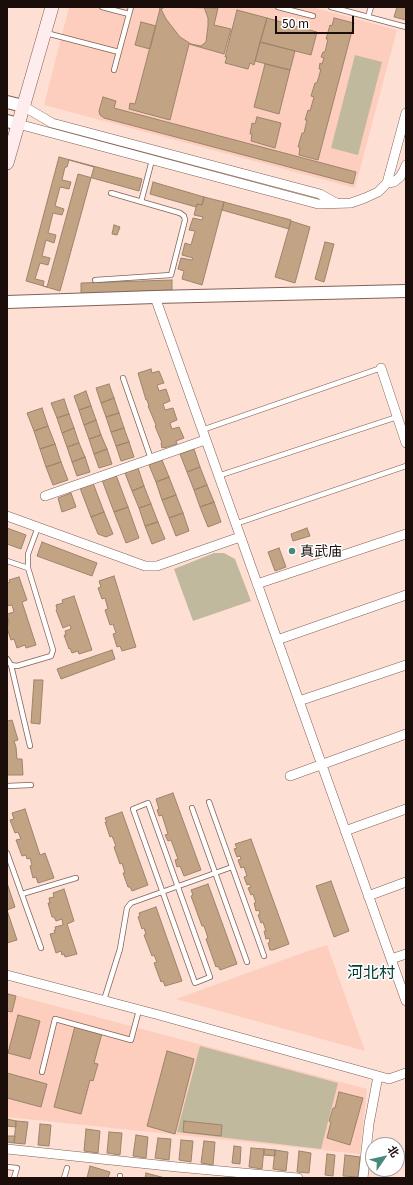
<!DOCTYPE html>
<html>
<head>
<meta charset="utf-8">
<style>
	body { margin:0 }
	#map { position:relative; width:413px; height:1185px; overflow:hidden; background:#fedfd4; font-family:Georgia,"Noto Sans SC",serif }
	canvas { display:block }
	.frame { position:absolute; inset:0; border:8px solid #1b0e0a; pointer-events:none }
	.north { position:absolute; left:365px; top:1137px; width:40px; height:40px; box-sizing:border-box; background:#fff; border:1px solid #a49f9d; border-radius:50%; rotate:56deg; font-size:11px; font-weight:700; line-height:16px; text-align:center; color:#1b0e0a }
	.north::after { content:''; display:block; margin:auto; width:14px; height:18px; background:#47897b; clip-path:polygon(50% 0,100% 100%,50% 72%,0 100%) }
	.scale { position:absolute; left:275px; top:16px; width:79px; height:18px; box-sizing:border-box; border:2px solid #1b0e0a; border-top:0; padding-left:5px; font-size:12px; line-height:14px; white-space:nowrap; color:#1b0e0a; -webkit-text-stroke:3px #fff; paint-order:stroke }
</style>
</head>
<body>
<div id="map">
<canvas width="413" height="1185"></canvas>
<div class="frame"></div>
<div class="north">北</div>
<div class="scale">50 m</div>
</div>
<script>
const g = document.querySelector('canvas').getContext('2d');
g.lineJoin = 'round';
function fill(path, color) {
  g.fillStyle = color;
  g.fill(path, 'evenodd');
}
function poly(rows) {
  const path = new Path2D();
  for (const r of rows) {
    path.moveTo(r[0], r[1]);
    for (let i = 2; i < r.length; i += 2) path.lineTo(r[i], r[i + 1]);
  }
  return path;
}
function stroke(path, color, width, dash) {
  g.strokeStyle = color;
  g.lineWidth = width;
  g.lineCap = dash ? 'butt' : 'round';
  g.setLineDash(dash || []);
  g.stroke(path);
}
function drawText(font, color, halo, rows, align = 'center') {
  g.font = font + ' Georgia,"Noto Sans SC",serif';
  g.lineWidth = 3;
  g.setLineDash([]);
  g.textBaseline = 'middle';
  g.strokeStyle = halo;
  g.fillStyle = color;
  for (const [text, x, y, turn = 0] of rows) {
    g.save();
    g.translate(x, y);
    g.rotate((+turn || 0) * Math.PI / 180);
    g.textAlign = isNaN(turn) ? turn : align;
    if (halo) g.strokeText(text, 0, 0);
    g.fillText(text, 0, 0);
    g.restore();
  }
}
const built = poly([
	[69,7,312,7,397,30,355,188,44,105],
	[327,945,365,1051,176,999,305,952],
	[7,993,367,1089,360,1154,7,1117]
]);
const green = poly([
	[355,55,382,62,358,155,331,148],
	[214,553,224,553,235,559,251,601,193,621,174,569],
	[200,1046,338,1083,321,1149,177,1132]
]);
const building = poly([
	[159,7,218,8,214,25,231,29,224,54,189,44,170,120,129,109,130,103,135,104,160,9,159,7],
	[165,7,204,7,208,18,208,26,206,42,201,46,191,44,180,37,166,19,161,9,165,7],
	[397,7,406,7,406,20,394,17,397,7],
	[237,10,267,18,254,65,250,63,248,69,225,63,227,57,225,57,237,10],
	[267,18,317,32,311,55,260,42,267,18],
	[334,18,354,23,318,160,299,155,300,147,298,147,302,133,304,133,307,120,305,120,308,110,310,111,314,97,311,96,315,83,317,83,321,69,319,69,320,63,322,64,324,58,321,57,323,52,325,52,328,39,326,39,330,25,332,26,334,18],
	[141,22,156,26,150,49,135,45,141,22],
	[260,42,295,51,290,70,255,61,260,42],
	[265,64,290,70,279,114,254,107,265,64],
	[103,97,116,101,114,108,356,172,353,184,104,118,100,115,99,111,103,97],
	[257,117,281,123,275,148,251,141,252,134,250,134,252,123,255,124,257,117],
	[59,157,142,179,139,191,78,174,47,287,26,281,59,157],
	[69,160,94,167,60,291,43,286,44,281,35,279,40,263,48,265,50,258,42,256,46,240,54,243,56,235,48,233,53,213,62,215,64,209,55,206,60,187,69,189,71,182,62,180,65,167,67,167,69,160],
	[153,182,204,197,202,205,197,204,196,207,150,194,153,182],
	[204,197,224,202,202,285,182,279,184,271,178,269,181,258,192,260,193,258,182,255,185,243,191,245,195,231,189,230,193,218,202,220,203,217,194,215,197,204,202,205,204,197],
	[224,202,291,220,289,229,222,210,224,202],
	[291,221,310,227,295,283,275,277,291,221],
	[114,225,120,227,117,235,112,234,114,225],
	[325,242,334,244,324,282,315,279,325,242],
	[172,280,172,290,81,294,81,283,172,280],
	[151,369,152,373,159,371,164,383,157,385,159,391,166,389,170,401,163,404,165,410,173,408,177,420,170,423,172,429,179,427,184,438,176,441,177,444,164,448,164,447,162,448,161,443,162,443,155,426,156,425,148,406,149,406,147,400,146,400,138,373,151,369],
	[109,384,114,398,101,403,96,388,109,384],
	[86,391,91,406,79,410,74,396,86,391],
	[114,398,119,413,106,417,101,403,114,398],
	[64,399,69,414,57,418,51,403,64,399],
	[91,406,96,420,84,425,79,410,91,406],
	[42,408,48,426,34,431,27,413,42,408],
	[119,413,124,428,111,432,106,417,119,413],
	[69,414,74,428,62,433,57,418,69,414],
	[96,420,101,435,89,439,84,425,96,420],
	[48,426,55,444,40,449,34,431,48,426],
	[74,428,79,443,67,447,62,433,74,428],
	[124,428,129,442,116,446,111,432,124,428],
	[101,435,107,449,94,454,89,439,101,435],
	[129,442,134,457,121,461,116,446,129,442],
	[79,443,85,457,72,462,67,447,79,443],
	[55,444,61,462,46,467,40,449,55,444],
	[107,449,112,464,99,468,94,454,107,449],
	[194,449,200,467,187,472,180,454,194,449],
	[85,457,90,472,77,476,72,462,85,457],
	[162,460,169,477,156,482,149,465,162,460],
	[61,462,68,480,53,485,46,467,61,462],
	[200,467,207,485,194,490,187,472,200,467],
	[138,468,144,486,132,491,125,473,138,468],
	[116,475,128,507,114,512,102,480,116,475],
	[169,477,176,495,162,500,156,482,169,477],
	[93,483,104,512,91,517,80,488,93,483],
	[207,485,214,502,200,507,194,490,207,485],
	[144,486,151,504,139,508,132,491,144,486],
	[71,493,76,507,62,512,58,498,71,493],
	[176,495,183,513,169,518,162,500,176,495],
	[214,502,221,522,208,527,200,507,214,502],
	[151,504,158,522,145,526,139,508,151,504],
	[128,507,139,538,126,543,114,512,128,507],
	[104,512,113,534,106,537,98,534,91,517,104,512],
	[183,513,189,531,176,536,169,518,183,513],
	[158,522,165,539,152,544,145,526,158,522],
	[7,528,26,535,21,549,7,544,7,528],
	[307,528,310,536,293,541,291,534,307,528],
	[42,542,97,563,92,576,37,556,42,542],
	[279,548,286,567,275,571,268,552,279,548],
	[114,576,136,647,122,651,120,646,117,647,113,634,116,633,113,624,110,625,105,610,108,609,105,598,102,599,98,588,101,587,99,581,114,576],
	[19,577,27,600,22,602,36,645,26,648,25,645,17,648,14,639,11,640,7,628,7,625,9,624,7,614,14,612,12,605,7,606,7,583,10,582,9,580,19,577],
	[74,596,92,650,79,654,78,651,72,653,70,648,69,649,64,635,66,635,65,631,71,629,70,625,63,628,56,610,57,609,56,605,63,603,62,600,74,596],
	[112,650,115,659,61,679,57,669,112,650],
	[34,680,43,680,40,724,31,723,34,680],
	[7,719,8,721,12,720,18,740,14,741,16,747,17,759,22,759,23,775,7,775,7,719],
	[173,793,201,870,184,876,180,866,177,867,175,860,178,859,171,840,168,841,165,835,168,834,162,815,159,816,157,810,159,809,156,799,173,793],
	[25,809,40,855,45,853,54,878,38,883,36,877,33,878,30,866,32,865,30,858,27,859,26,855,22,856,16,840,21,839,18,832,15,833,10,820,14,819,12,813,25,809],
	[122,812,148,885,132,891,130,887,128,887,123,873,125,873,122,863,120,864,114,847,116,846,112,836,110,837,105,822,107,822,105,818,122,812],
	[251,839,289,944,273,950,270,950,268,943,270,942,269,938,266,939,264,931,266,931,263,922,261,923,258,915,260,914,259,910,256,911,254,903,256,903,253,894,251,895,248,888,251,887,249,884,247,885,244,877,247,876,244,867,241,868,238,860,241,859,240,856,237,857,234,849,237,848,235,844,251,839],
	[331,881,349,931,334,937,316,886,331,881],
	[7,883,15,907,7,910,17,940,7,943,7,883],
	[208,884,237,964,220,970,218,966,216,967,206,939,208,938,204,926,202,926,191,896,193,895,191,890,208,884],
	[64,889,74,921,67,924,77,954,65,957,64,954,62,955,61,951,56,953,50,934,55,933,54,930,56,930,55,927,63,925,62,919,56,921,54,917,52,917,48,903,50,903,49,898,54,897,53,893,64,889],
	[156,907,182,981,165,986,163,981,161,982,154,963,157,962,154,955,152,956,144,935,146,934,144,928,142,929,138,917,140,916,139,913,156,907],
	[8,994,16,996,12,1012,7,1011,7,999,8,994],
	[18,1015,40,1021,30,1059,8,1053,18,1015],
	[75,1026,102,1033,94,1063,98,1064,93,1081,90,1080,81,1114,54,1107,75,1026],
	[167,1051,194,1059,175,1134,147,1126,167,1051],
	[7,1073,47,1084,41,1107,7,1098,7,1073],
	[339,1092,363,1098,350,1145,327,1138,331,1122,329,1121,333,1108,335,1108,339,1092],
	[7,1119,16,1121,16,1127,7,1126,7,1119],
	[16,1121,28,1122,25,1144,14,1143,16,1121],
	[184,1121,222,1125,221,1136,183,1132,184,1121],
	[40,1124,51,1125,49,1146,38,1145,40,1124],
	[86,1129,100,1131,98,1153,84,1151,86,1129],
	[109,1132,122,1133,120,1155,107,1153,109,1132],
	[136,1135,148,1137,146,1158,133,1156,136,1135],
	[7,1136,15,1136,14,1143,7,1142,7,1136],
	[158,1138,171,1139,169,1160,155,1158,158,1138],
	[181,1140,193,1141,191,1162,179,1160,181,1140],
	[204,1141,215,1142,213,1165,201,1163,204,1141],
	[234,1146,241,1147,240,1164,232,1163,234,1146],
	[251,1148,264,1149,262,1169,249,1167,251,1148],
	[264,1149,275,1150,275,1156,264,1155,264,1149],
	[275,1150,288,1152,286,1171,273,1169,275,1150],
	[299,1151,311,1153,309,1173,297,1172,299,1151],
	[327,1154,335,1155,333,1176,325,1175,327,1154],
	[345,1155,360,1157,358,1177,343,1176,345,1155],
	[90,1166,110,1172,108,1178,87,1178,90,1166],
	[146,1173,165,1178,145,1178,146,1173]
]);
const service = poly([
	[102,7,129,14],
	[278,7,313,16],
	[331,7,406,27],
	[368,17,371,7],
	[46,33,119,52],
	[114,70,131,7],
	[141,202,152,160],
	[95,280,171,275,185,220,184,216,180,213,111,193],
	[123,378,151,459],
	[202,430,381,368],
	[218,476,397,417],
	[235,524,406,466],
	[7,561,28,568],
	[7,659,11,665,17,666,51,656,53,650,28,568,28,554,38,527],
	[11,665,30,746],
	[7,786,31,785],
	[209,802,264,956],
	[148,803,210,977,195,983,133,809,148,803],
	[192,808,247,962],
	[7,853,41,948],
	[22,894,76,878],
	[104,1000,120,949,127,908,131,903,232,867],
	[42,1072,55,1019,131,1040,139,1010],
	[7,1167,17,1168,14,1178],
	[64,1178,67,1168],
	[120,1178,120,1176]
]);
const minor = poly([
	[23,106,52,123,320,194,336,203],
	[18,124,318,204,351,203,365,198,378,192,387,183,406,113],
	[387,183,394,182,400,177,404,170,406,165],
	[155,297,406,1001],
	[381,368,406,443],
	[45,496,205,440],
	[7,516,145,566,157,566,240,537],
	[257,584,406,534],
	[277,640,406,595],
	[299,701,406,665],
	[290,776,406,734],
	[345,831,406,809],
	[368,896,406,882],
	[391,959,406,954],
	[7,975,159,1015,389,1079,406,1073],
	[7,1149,177,1167,298,1178],
	[363,1178,369,1124,378,1076]
]);
const tertiary = poly([
	[7,102,23,106],
	[7,121,18,124],
	[7,302,155,297,406,291]
]);
const secondary = poly([
	[7,163,52,7]
]);
const markers = [
	[292,551,4,"#47897b"]
];
const poiNames = [
	["真武庙",300,551]
];
const quarterNames = [
	["河北村",371,972]
];
fill(built, '#fdcebe');
fill(green, '#c0b99e');
fill(building, '#c2a383');
stroke(building, '#9d846b', 1);
stroke(service, '#836256', 6);
stroke(minor, '#836256', 10);
stroke(tertiary, '#836256', 14);
stroke(secondary, '#836256', 14);
stroke(service, '#fff', 4.5);
stroke(minor, '#fff', 9);
stroke(tertiary, '#fff', 12);
stroke(secondary, '#feecee', 13);
for (const [x, y, r, color] of markers) {
  const dot = new Path2D();
  dot.arc(x, y, r, 0, 2 * Math.PI);
  g.fillStyle = color;
  g.fill(dot);
  stroke(dot, '#fff', 1.5);
}
drawText('14px', '#1b0e0a', '#fff', poiNames, 'left');
drawText('16px', '#003d33', '#fff', quarterNames);
</script>
</body>
</html>
